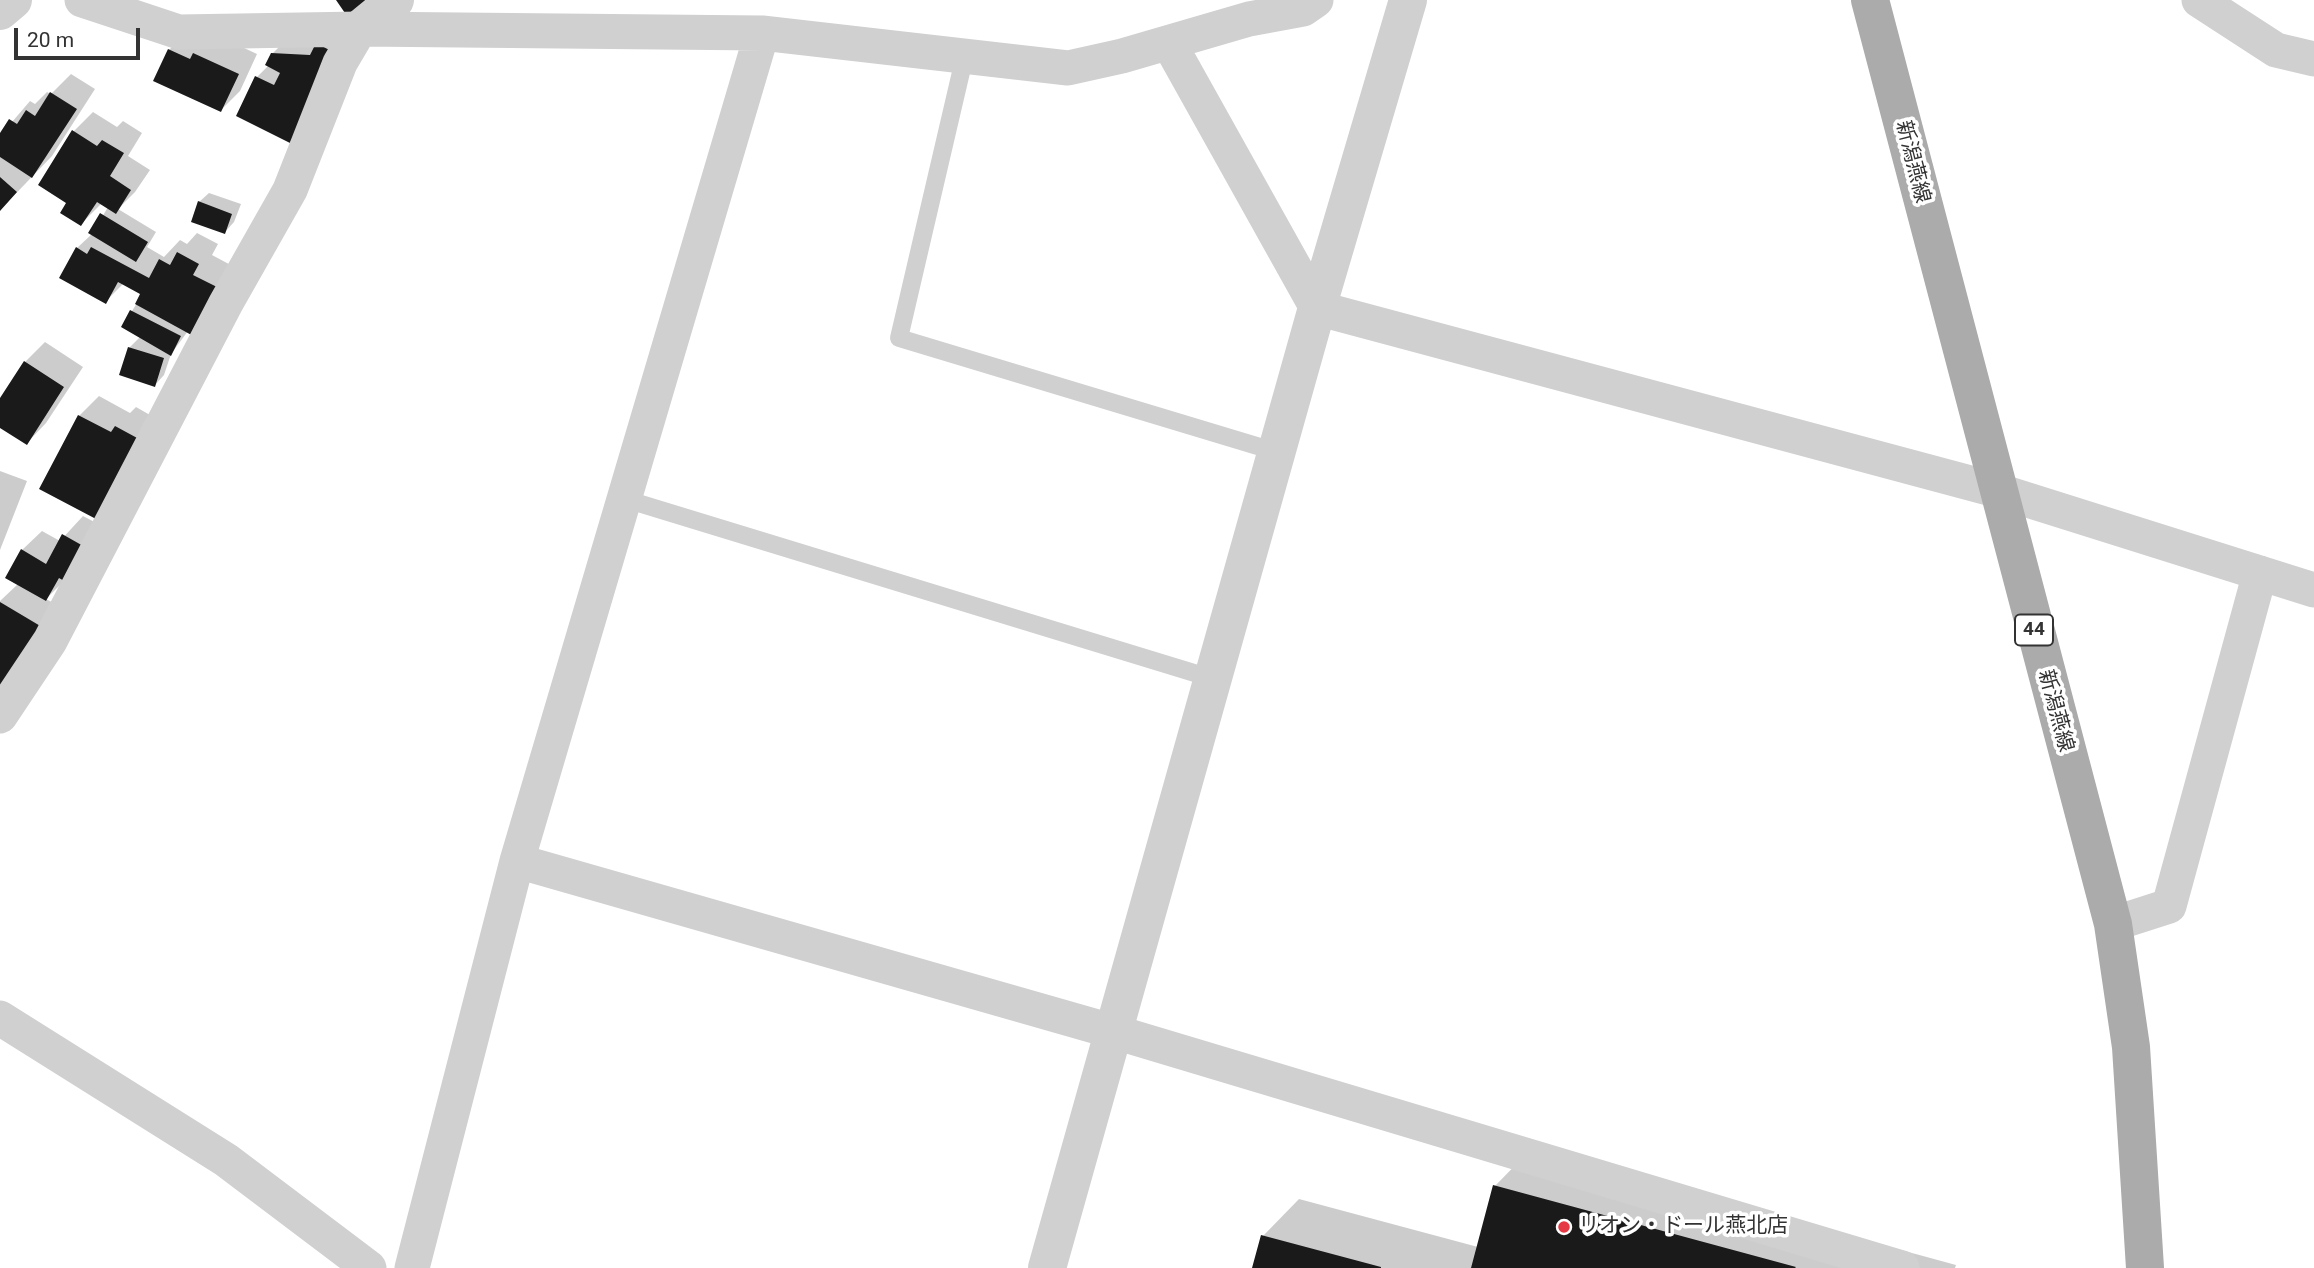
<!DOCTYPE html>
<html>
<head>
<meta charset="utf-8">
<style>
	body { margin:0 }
	#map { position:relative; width:2314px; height:1268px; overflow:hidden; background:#fff; font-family:Roboto,sans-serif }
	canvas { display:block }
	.scale { position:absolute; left:14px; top:28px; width:126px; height:32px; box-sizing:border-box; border:4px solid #333; border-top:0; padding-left:9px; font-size:21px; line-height:24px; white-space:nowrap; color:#333; -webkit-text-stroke:5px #fff; paint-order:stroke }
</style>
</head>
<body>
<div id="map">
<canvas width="2314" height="1268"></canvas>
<div class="scale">20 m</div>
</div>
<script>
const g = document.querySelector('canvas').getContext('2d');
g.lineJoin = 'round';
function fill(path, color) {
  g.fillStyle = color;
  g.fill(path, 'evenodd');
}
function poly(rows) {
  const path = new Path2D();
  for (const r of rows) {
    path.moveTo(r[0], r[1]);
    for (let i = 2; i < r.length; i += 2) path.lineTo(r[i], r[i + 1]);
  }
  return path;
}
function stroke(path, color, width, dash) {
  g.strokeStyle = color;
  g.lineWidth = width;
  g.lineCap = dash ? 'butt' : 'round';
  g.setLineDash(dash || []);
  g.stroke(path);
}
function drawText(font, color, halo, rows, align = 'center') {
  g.font = font + ' Roboto,"Noto Sans JP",sans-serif';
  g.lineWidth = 7;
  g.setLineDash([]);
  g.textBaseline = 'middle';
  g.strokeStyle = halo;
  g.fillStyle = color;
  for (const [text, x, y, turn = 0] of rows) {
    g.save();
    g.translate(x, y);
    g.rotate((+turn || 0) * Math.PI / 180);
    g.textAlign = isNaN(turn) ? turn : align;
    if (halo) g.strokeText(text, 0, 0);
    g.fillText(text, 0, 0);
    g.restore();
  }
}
const shadow = poly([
	[337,25,309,121,257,77,269,65,272,54,292,34],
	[189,30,214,34,257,54,240,91,221,110,169,50],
	[71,74,95,89,52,156,0,210,0,136,30,101,35,104,47,92,51,94],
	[93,112,117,127,123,121,142,133,128,156,150,170,135,192,118,209,156,232,147,247,164,257,180,240,187,244,197,233,218,244,212,255,240,270,188,331,171,354,164,375,155,385,129,348,141,336,123,326,143,293,124,283,105,302,77,248,92,234,108,207,102,203,81,224,69,203,74,131],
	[209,193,241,204,234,222,225,232,199,202],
	[45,342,83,367,46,423,27,443,0,426,0,401,25,362],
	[99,396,130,413,136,407,157,419,115,497,79,416],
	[0,471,27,481,0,550],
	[83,516,104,527,65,580,46,599,61,607,0,697,0,601,18,584,22,550,42,531,60,541],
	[1531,1149,1956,1265,1955,1268,1254,1268,1263,1236,1299,1199,1478,1247,1495,1186]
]);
const building = poly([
	[336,0,370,0,347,16],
	[316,43,335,53,290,143,236,116,255,76,274,85,280,73,265,65,271,53,310,55],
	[168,49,190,59,193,53,239,74,221,112,153,81],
	[50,92,77,109,32,178,0,157,0,133,9,119,17,124,26,110,35,116],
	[72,130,97,146,102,140,124,153,110,176,131,190,116,214,97,202,81,226,60,213,66,203,38,185],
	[0,177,17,192,0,211],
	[198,201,232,214,225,234,191,222],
	[100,213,148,242,136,262,88,233],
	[76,247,87,254,91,247,149,278,159,259,170,265,177,252,199,264,193,275,221,289,195,337,135,304,140,294,118,282,106,304,59,278],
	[130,310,181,336,171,356,121,327],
	[128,347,164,358,155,387,119,375],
	[24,361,64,387,27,445,0,428,0,398],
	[78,415,111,432,115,426,139,439,96,519,39,489],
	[62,534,85,547,66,582,59,578,46,601,5,578,21,549,46,564],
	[0,602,42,627,0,697],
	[1493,1185,1796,1267,1795,1268,1471,1268],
	[1261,1235,1381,1267,1381,1268,1252,1268]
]);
const service = poly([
	[965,55,899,338,1277,452],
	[625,499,1214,679]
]);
const minor = poly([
	[82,0,179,32,360,29,762,33,1068,68,1122,56,1249,19,1303,9,1316,0],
	[2199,0,2276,50,2314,59],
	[1169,43,1317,308,1996,490,2314,590],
	[0,716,50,641,226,303,290,190,340,63,360,29],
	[517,861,1115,1032,1902,1268],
	[2113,924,2169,906,2260,573],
	[0,1018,226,1160,369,1268],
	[412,1268,517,861,762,33]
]);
const tertiary = poly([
	[0,11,13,0],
	[360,29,395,0],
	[1047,1268,1317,308,1408,0]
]);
const primary = poly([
	[1870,0,2113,924,2131,1047,2145,1268]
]);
const markers = [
	[1564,1227,7,"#e63946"]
];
const shields = [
	[2034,630,38]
];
const shieldNames = [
	["44",2034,630]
];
const streetNames = [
	["新潟燕線",1912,162,76],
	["新潟燕線",2055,711,75]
];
const poiNames = [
	["リオン・ドール燕北店",1578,1227]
];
fill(shadow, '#0003');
fill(building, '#1a1a1a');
stroke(service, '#d0d0d0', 18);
stroke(minor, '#d0d0d0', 35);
stroke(tertiary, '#d0d0d0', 38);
stroke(primary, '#ababab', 38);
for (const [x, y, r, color] of markers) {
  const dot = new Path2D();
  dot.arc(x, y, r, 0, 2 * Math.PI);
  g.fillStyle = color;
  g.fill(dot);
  stroke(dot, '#fff', 2.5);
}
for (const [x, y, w] of shields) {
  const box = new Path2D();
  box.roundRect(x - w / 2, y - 15.5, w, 31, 5);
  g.fillStyle = '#fff';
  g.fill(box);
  stroke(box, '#333', 2);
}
drawText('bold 19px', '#333', null, shieldNames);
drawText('21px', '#333', '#fff', streetNames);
drawText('21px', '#333', '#fff', poiNames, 'left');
</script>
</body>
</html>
